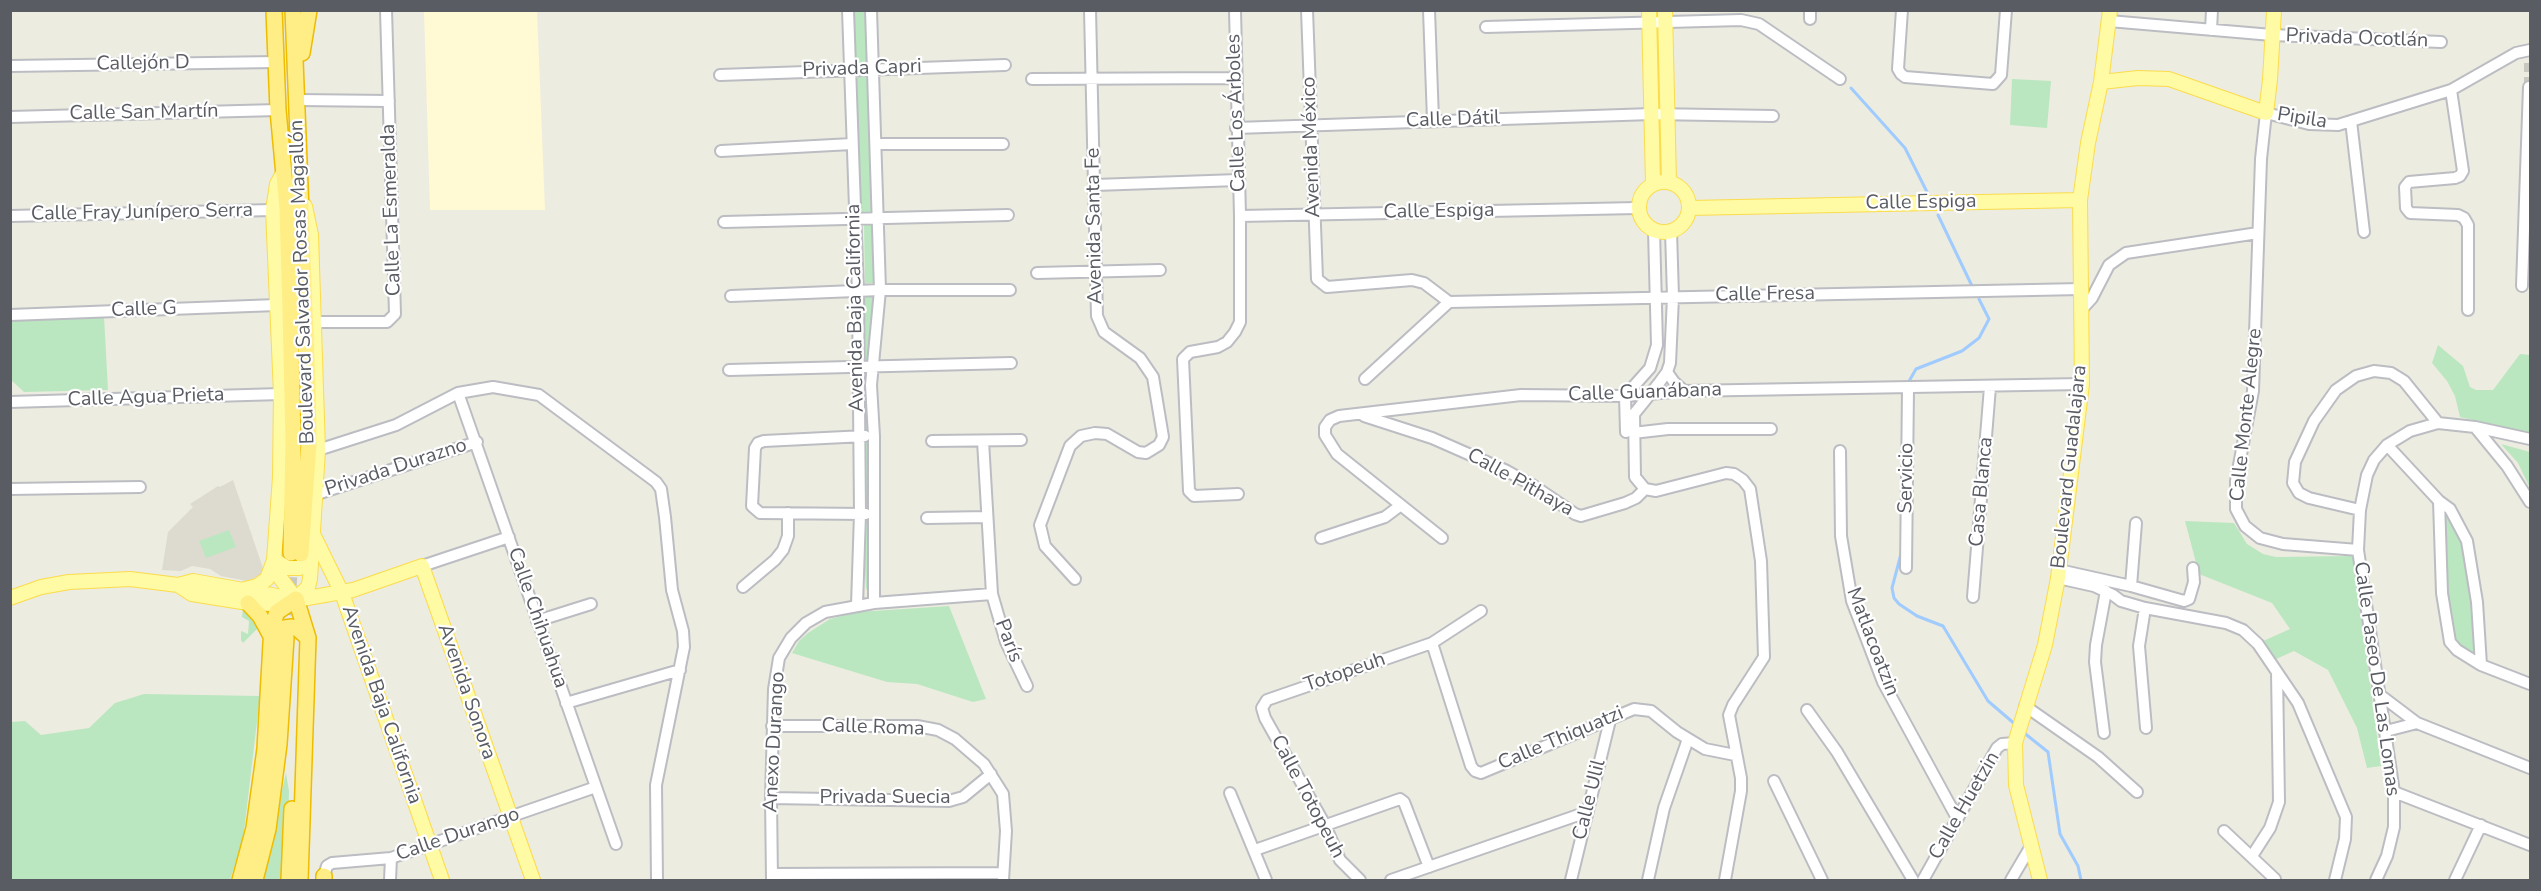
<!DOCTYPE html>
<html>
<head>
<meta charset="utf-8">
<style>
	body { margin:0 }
	#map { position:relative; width:2541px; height:891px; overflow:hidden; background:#edece0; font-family:"Nunito Sans",sans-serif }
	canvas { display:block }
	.frame { position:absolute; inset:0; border:12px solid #595c63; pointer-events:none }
</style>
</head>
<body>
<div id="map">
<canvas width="2541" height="891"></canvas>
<div class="frame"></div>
</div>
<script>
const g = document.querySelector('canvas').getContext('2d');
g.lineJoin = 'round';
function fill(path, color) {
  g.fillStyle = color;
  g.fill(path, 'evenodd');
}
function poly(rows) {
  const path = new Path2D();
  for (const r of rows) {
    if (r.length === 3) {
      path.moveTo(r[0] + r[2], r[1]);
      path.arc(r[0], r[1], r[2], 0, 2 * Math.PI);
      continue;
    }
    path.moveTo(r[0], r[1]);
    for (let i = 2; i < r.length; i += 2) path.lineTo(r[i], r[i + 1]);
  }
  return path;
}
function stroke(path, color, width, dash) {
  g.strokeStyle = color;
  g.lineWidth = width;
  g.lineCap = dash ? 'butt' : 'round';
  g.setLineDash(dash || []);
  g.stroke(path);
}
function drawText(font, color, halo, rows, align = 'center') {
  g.font = font + ' "Nunito Sans",sans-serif';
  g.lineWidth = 4.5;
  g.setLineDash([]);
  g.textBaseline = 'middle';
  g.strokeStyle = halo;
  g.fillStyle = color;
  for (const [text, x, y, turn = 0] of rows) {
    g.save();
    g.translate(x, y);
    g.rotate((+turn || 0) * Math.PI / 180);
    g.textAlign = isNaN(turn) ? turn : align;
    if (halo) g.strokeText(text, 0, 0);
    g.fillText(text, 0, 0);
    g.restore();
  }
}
const commercial = poly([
	[424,11,537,11,545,210,430,210]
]);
const education = poly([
	[233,480,265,574,247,581,221,576,210,569,192,566,181,571,162,570,168,532,193,507,190,504,218,486,220,487]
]);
const green = poly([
	[854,11,867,11,868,63,856,63],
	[857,77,868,77,871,212,860,212],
	[2012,79,2051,81,2047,128,2010,125],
	[864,224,872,224,874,283,865,283],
	[864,296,877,296,869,361,862,361],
	[104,317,108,390,24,392,11,380,10,319],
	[2438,345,2463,366,2470,387,2476,390,2493,390,2520,354,2530,355,2530,433,2460,417,2455,396,2447,381,2432,363],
	[862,372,869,372,870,431,863,431],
	[863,441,870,441,870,504,865,504],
	[2501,444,2530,452,2530,488,2518,463],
	[2447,513,2462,541,2473,602,2476,651,2472,653,2456,642,2452,630,2445,564,2444,515],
	[866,519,870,520,869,584,866,590,864,552],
	[2185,521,2234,523,2247,544,2263,554,2276,557,2354,556,2381,766,2367,768,2357,728,2328,670,2294,651,2276,659,2261,642,2290,629,2272,603,2199,574],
	[229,530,236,547,206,558,199,541],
	[949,606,986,699,973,702,917,684,887,682,792,653,799,641,808,633,830,619,858,612],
	[243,608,260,626,243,643,241,640,241,631,248,634,249,621,242,617],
	[144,694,260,696,243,840,230,880,11,880,11,722,25,721,41,735,89,728,115,703],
	[286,773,289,791,287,880,262,880]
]);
const stream = poly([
	[1851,88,1905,148,1927,192],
	[1938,215,1972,286],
	[1908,383,1916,369,1962,351,1979,338,1989,319,1979,299],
	[1902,550,1892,588,1894,598,1899,604,1917,616,1943,626,1988,701,2016,725],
	[2023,732,2048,752,2060,834,2078,866,2081,880]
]);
const minorTunnel = poly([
	[2529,87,2529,63]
]);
const highwayTunnel = poly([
	[286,638,291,556]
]);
const minor = poly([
	[848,10,858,292,860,514,857,605],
	[871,10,880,290,871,385,874,436,874,603],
	[1235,10,1240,216,1240,322,1235,332,1227,342,1218,347,1190,352,1183,359,1189,491,1194,496,1238,494],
	[1307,10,1317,279,1327,287,1412,280,1424,283,1449,302],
	[1429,10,1433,120],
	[1810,10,1810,19],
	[1902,10,1898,69,1901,74,1905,77,1993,84,2001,75,2006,10],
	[2109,21,2272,35,2441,42],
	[1486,27,1741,20,1759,24,1840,79],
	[2211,30,2212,10],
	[10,66,276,62],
	[720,75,1005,65],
	[1032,79,1235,78],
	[2451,90,2463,171,2460,176,2455,178,2409,182,2405,187,2406,208,2410,213,2458,215,2464,218,2468,225,2468,310],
	[298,100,389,101],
	[10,117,278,110],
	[2351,121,2364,232],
	[1236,128,1652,114,1773,116],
	[876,144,1003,144],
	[721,151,852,144],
	[1095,185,1238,180],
	[10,216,273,210],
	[1240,216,1638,208],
	[724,222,1008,215],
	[1671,231,1673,297,1670,363,1667,372,1659,383,1634,414,1635,477,1645,489,1656,491,1726,473,1734,474,1743,480,1750,489,1761,561,1764,657,1733,705,1729,715,1741,778,1741,791,1725,880],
	[1037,273,1160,270],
	[2522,286,2529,87],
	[731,296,880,290,1010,290],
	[1449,302,2081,289],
	[2081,310,2092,298,2109,265,2126,253,2258,233],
	[10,315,277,305],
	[315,322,387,322,395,314,386,10],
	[729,370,1011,363],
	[1667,372,1674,382,1684,391],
	[1365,379,1449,302],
	[458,393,616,844],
	[10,402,281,394],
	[1364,416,1432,438,1507,471,1534,486,1575,514,1581,516,1625,503,1636,498,1645,489],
	[2475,427,2507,466,2530,502],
	[1626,432,1625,396,1650,368,1657,345,1654,230],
	[1633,433,1668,429,1771,429],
	[865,436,764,441,758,443,755,448,752,506,760,513,866,514],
	[932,441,1021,440],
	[983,441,992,594,1006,642,1027,686],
	[2387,445,2439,501,2450,509,2467,541,2477,602,2481,665],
	[318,450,396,425,458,393,493,387,539,395,656,482,661,489,665,517,672,590,683,631,684,647,656,785,657,880],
	[1840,451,1841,536,1852,601,1883,682,1957,818],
	[10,489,140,487],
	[314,495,477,442],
	[2439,501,2442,593,2450,642,2457,650,2481,665,2530,684],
	[2360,510,2309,498,2299,493,2293,483,2295,462,2314,421,2336,390,2356,376,2374,371,2391,373,2404,381,2438,423],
	[927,518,987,517],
	[1321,538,1385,517,1401,505],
	[1442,538,1337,454,1325,435,1325,427,1330,420,1339,416,1521,395,1625,396,1684,391,2082,384],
	[2358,550,2283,544,2260,538,2245,526,2236,509,2236,481,2253,391,2261,159,2266,113,2309,124,2338,125,2451,90,2516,53,2530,50],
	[422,566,509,537],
	[1906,568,1908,389],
	[2059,570,2131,586,2184,601,2189,599,2194,582,2193,568],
	[2058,578,2094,586,2113,595,2121,601,2145,608,2226,623,2243,630,2258,644,2298,703,2346,817,2345,839,2335,880],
	[1075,579,1045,546,1040,525,1070,446,1081,436,1095,433,1107,434,1138,452,1146,453,1159,445,1163,437,1153,377,1140,358,1104,332,1097,316,1090,10],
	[2131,586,2136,523],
	[743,587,775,560,783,550,788,536,788,513],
	[1973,597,1990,387],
	[2145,608,2139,646,2146,728],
	[537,621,591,604],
	[1432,643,1471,766,1475,771,1481,773,1634,709,1651,711,1677,732,1705,749,1735,755],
	[2380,695,2417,723,2530,768],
	[566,703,680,670],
	[2025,706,2098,757,2137,792],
	[1807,710,1837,752,1913,880],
	[772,726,917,726,938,730,955,739,984,764,1003,794,1006,831,1003,880],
	[2386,731,2417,723],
	[2104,733,2095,662,2096,645,2106,591],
	[1774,781,1822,880],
	[2394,792,2530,845],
	[1230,793,1266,880],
	[771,798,949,801,963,797,991,774],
	[2224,831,2275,879],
	[1255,850,1400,799,1404,802,1429,867],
	[2252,856,2270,828,2279,802,2277,672],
	[772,874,1003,873],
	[324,876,327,866,332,863,391,858,596,787],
	[390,880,391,858],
	[772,880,771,798,774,689,779,658,791,638,806,623,825,612,874,603,992,594],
	[1360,880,1340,860,1325,825,1265,718,1262,708,1267,700,1432,643,1481,611],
	[1391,880,1587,812],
	[1571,880,1610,720],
	[1648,880,1664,808,1688,739],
	[1923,880,1997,748,2002,744,2015,743],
	[2011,880,2031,846],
	[2376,880,2387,856,2394,827,2394,792,2358,550,2360,510,2367,475,2374,460,2387,445,2410,431,2438,423,2475,427,2530,439],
	[2455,880,2481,825]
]);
const major = poly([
	[1649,10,1653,184],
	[1665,10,1669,182],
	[2101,82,2138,78,2169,79,2266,113,2270,80,2274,10],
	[1664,207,25],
	[1689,208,2080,200],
	[313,534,342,593,442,880],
	[274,560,288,568,300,568,312,553],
	[274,560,278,575,296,599],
	[178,585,192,594,248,603,273,604,353,590,422,566,533,880],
	[241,590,257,586,267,579,274,560,280,477,281,394,273,210,277,184,284,171],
	[10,598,41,587,69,582,130,579,178,585,193,581,288,598],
	[296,599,308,587,310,579,318,450,311,235,305,206],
	[2040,880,2016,785,2015,743,2045,645,2058,578,2082,384,2080,200,2088,143,2101,82,2110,10]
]);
const highway = poly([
	[274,10,278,110,287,208,290,309,293,441,291,553],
	[293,10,308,387,309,443,301,554],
	[302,53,309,10],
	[248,603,260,616,271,636],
	[271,636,284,628,292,627,298,629,308,638],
	[324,876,324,880],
	[240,880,254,828,265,749,272,626,277,612,296,599,308,638,300,880],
	[255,880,268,829,279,744,286,638],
	[289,880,292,809]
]);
const streetNames = [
	["Privada Ocotlán",2357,39,2],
	["Callejón D",143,64,-1],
	["Privada Capri",862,69,-2],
	["Calle San Martín",144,113,-1],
	["Calle Los Árboles",1237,113,-92],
	["Pipila",2302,119,9],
	["Calle Dátil",1453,120,-2],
	["Avenida México",1312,147,-92],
	["Calle Espiga",1921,203,-1],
	["Calle La Esmeralda",392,210,-92],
	["Calle Espiga",1439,212,-1],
	["Calle Fray Junípero Serra",142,213,-1],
	["Avenida Santa Fe",1095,226,-91],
	["Boulevard Salvador Rosas Magallón",303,282,-92],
	["Calle Fresa",1765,295,-1],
	["Avenida Baja California",856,308,-91],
	["Calle G",144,310,-2],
	["Calle Guanábana",1645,393,-2],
	["Calle Agua Prieta",146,398,-2],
	["Calle Monte Alegre",2247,415,-84],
	["Boulevard Guadalajara",2070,467,-84],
	["Privada Durazno",396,468,-18],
	["Servicio",1907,478,-89],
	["Calle Pithaya",1520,483,29],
	["Casa Blanca",1982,492,-85],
	["Calle Chihuahua",537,618,71],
	["París",1008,641,69],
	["Matlacoatzin",1872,642,69],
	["Totopeuh",1345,673,-19],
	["Calle Paseo De Las Lomas",2376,679,82],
	["Avenida Sonora",466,692,71],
	["Avenida Baja California",381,705,71],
	["Calle Roma",873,728,2],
	["Calle Thiquatzi",1561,739,-23],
	["Anexo Durango",775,742,-87],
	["Calle Totopeuh",1307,797,62],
	["Privada Suecia",885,798],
	["Calle Ulil",1590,800,-76],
	["Calle Huetzin",1965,806,-60],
	["Calle Durango",458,835,-19]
];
fill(commercial, '#fff9d4');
fill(education, '#dddbcf');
fill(green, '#bae7bf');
stroke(stream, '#9fcbff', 3);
stroke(minorTunnel, '#c8c8c1', 10, [10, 5]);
stroke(highwayTunnel, '#c8c8c1', 15, [15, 8]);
stroke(minor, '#bbbdc3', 14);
stroke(major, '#fbdc4c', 16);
stroke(highway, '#eebc00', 18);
stroke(minor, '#fff', 10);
stroke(major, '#fffaa4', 14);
stroke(highway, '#ffed86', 15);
drawText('20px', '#595c63', '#fff', streetNames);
</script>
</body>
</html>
